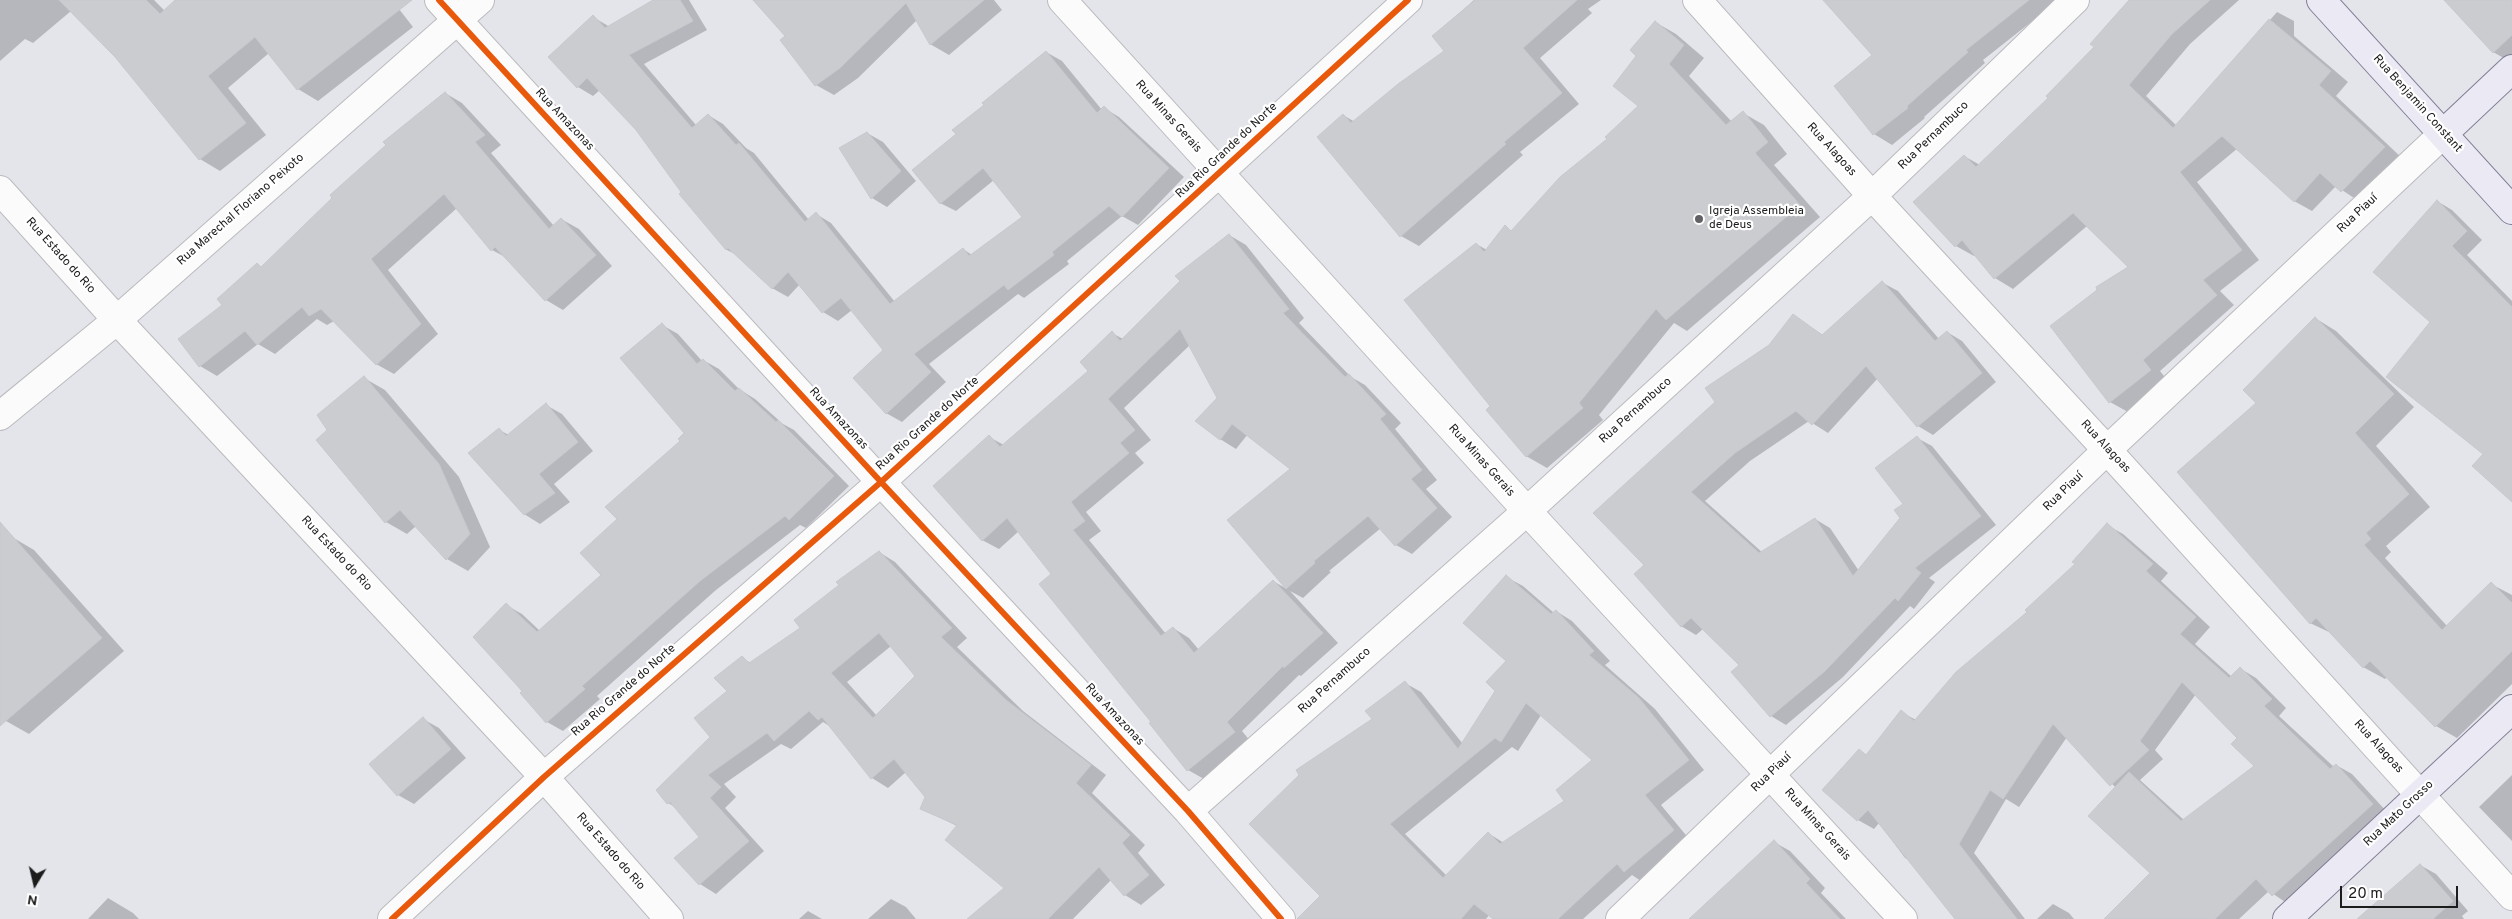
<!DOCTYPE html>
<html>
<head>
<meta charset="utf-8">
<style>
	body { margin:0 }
	#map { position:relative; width:2512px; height:919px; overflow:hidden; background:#e4e5eb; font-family:Overpass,sans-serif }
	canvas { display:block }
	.north { position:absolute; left:10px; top:859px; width:50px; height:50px; -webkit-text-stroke:4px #fff; paint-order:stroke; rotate:189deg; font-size:14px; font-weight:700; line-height:20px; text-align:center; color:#1c1c1c }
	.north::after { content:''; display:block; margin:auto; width:18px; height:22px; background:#1c1c1c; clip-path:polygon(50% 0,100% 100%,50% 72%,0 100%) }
	.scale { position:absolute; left:2340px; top:886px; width:118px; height:22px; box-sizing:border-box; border:2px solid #1c1c1c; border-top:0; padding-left:6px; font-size:15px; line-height:18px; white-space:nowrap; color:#1c1c1c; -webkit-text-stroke:4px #fff; paint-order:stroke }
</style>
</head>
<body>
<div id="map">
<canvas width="2512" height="919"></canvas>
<div class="north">N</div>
<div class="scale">20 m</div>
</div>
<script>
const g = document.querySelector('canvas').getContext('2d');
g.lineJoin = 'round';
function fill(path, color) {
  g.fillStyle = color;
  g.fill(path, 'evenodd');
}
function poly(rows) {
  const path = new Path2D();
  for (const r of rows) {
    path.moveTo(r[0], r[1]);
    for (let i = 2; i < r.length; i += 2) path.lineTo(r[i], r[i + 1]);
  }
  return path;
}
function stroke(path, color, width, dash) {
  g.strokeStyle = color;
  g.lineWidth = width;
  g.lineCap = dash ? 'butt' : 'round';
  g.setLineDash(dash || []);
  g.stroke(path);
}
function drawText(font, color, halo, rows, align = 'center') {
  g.font = font + ' Overpass,sans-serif';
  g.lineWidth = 4.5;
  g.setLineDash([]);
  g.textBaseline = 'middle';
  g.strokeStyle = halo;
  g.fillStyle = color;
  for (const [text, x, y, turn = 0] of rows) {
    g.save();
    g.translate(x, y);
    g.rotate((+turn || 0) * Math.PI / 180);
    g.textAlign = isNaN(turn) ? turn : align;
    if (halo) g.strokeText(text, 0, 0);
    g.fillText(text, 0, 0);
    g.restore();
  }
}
const shadow = poly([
	[0,0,154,0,165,11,177,0,392,0,413,27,318,101,298,89,269,53,228,88,266,135,220,171,200,159,115,56,71,11,33,43,25,39,0,61],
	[656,0,689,0,707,30,644,64,696,125,708,115,723,124,746,148,754,153,809,220,816,214,831,223,895,302,963,249,972,255,1024,218,994,180,956,211,940,203,957,134,1046,52,1062,61,1102,110,1104,108,1119,117,1184,177,1138,225,1122,216,1067,261,1069,264,1024,298,1018,294,929,364,946,382,902,422,886,413,885,350,852,310,838,321,823,312,800,284,788,297,772,288,739,256,727,250,681,194,683,192,637,129,600,90,593,96,578,87,593,17,610,27],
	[757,0,994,0,1002,10,949,55,930,44,917,20,858,78,834,95,816,85,787,36],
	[1474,0,1601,0,1588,9,1592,13,1540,58,1579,104,1520,152,1523,155,1419,246,1401,236,1343,115,1355,122,1446,51,1433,37],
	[1824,0,2059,0,1983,60,1985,63,1924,117,1925,118,1892,145,1874,134,1836,87,1874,56],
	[2139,0,2239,0,2190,44,2146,96,2177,126,2277,12,2294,21,2294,36,2348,82,2336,96,2402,158,2360,202,2336,186,2312,211,2294,201,2238,148,2197,182,2259,260,2220,291,2234,305,2160,371,2168,381,2128,412,2110,402,2130,268,2087,226,2013,289,1995,278,1975,255,1974,256,1956,246,1964,156,1980,165,2050,98],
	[2462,0,2512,0,2512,58,2509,61,2493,52],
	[1655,22,1676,34,1704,58,1689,76,1732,122,1743,113,1764,125,1787,154,1774,165,1820,217,1687,331,1674,323,1599,415,1603,420,1547,468,1526,456,1492,406,1476,244,1487,250,1505,227,1512,231,1609,139,1640,106,1638,56],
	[445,93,462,103,501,145,491,153,554,226,561,219,579,229,612,266,563,310,546,300,507,258,492,250,457,208,388,270,438,334,394,374,376,364,334,321,327,325,317,319,275,354,258,344,217,376,200,366,224,305,258,265,263,268],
	[867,133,883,142,916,181,887,207,872,198,841,149],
	[2437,201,2452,210,2482,240,2467,255,2512,301,2512,498,2485,453,2432,322],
	[1229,235,1246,245,1304,318,1299,323,1351,377,1365,385,1401,423,1395,429,1437,480,1426,489,1452,517,1412,554,1396,545,1381,528,1329,571,1331,572,1303,598,1290,591,1338,643,1301,676,1299,675,1242,731,1251,742,1204,779,1188,770,1053,574,1019,531,999,549,982,540,989,437,1004,445,1090,371,1112,333,1123,339],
	[1190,345,1219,398,1220,439,1236,449,1248,434,1292,469,1229,521,1287,589,1273,581,1199,650,1189,638,1173,628,1166,634,1089,540,1101,531,1086,512,1144,463,1135,453,1151,440,1124,408],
	[1883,283,1898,291,1939,339,1947,332,1962,341,1996,382,1933,435,1918,426,1878,378,1828,433,1809,421,1750,461,1705,501,1763,553,1815,519,1830,528,1859,571,1902,518,1917,438,1932,446,1996,525,1929,578,1935,582,1914,609,1910,606,1843,677,1786,725,1771,716,1740,666,1703,629,1696,635,1681,626,1646,565,1716,402,1770,346,1793,316,1823,335],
	[2315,318,2336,331,2414,407,2376,446,2430,507,2386,546,2391,552,2385,558,2447,626,2491,584,2512,595,2512,684,2457,738,2436,726,2387,677,2385,679,2363,667,2333,634,2310,623,2258,403],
	[662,325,678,334,702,361,703,360,719,369,739,389,755,399,783,424,794,430,849,486,806,528,800,525,716,590,597,696,600,699,563,731,547,722,524,691,506,605,522,614,540,631,603,575,618,519,686,433],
	[364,378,385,390,459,477,490,547,468,571,447,559,416,526,407,534,386,522,329,430],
	[546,405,562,414,593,451,554,484,570,502,540,524,524,514,499,430,509,435],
	[2107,525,2123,534,2168,573,2161,581,2210,627,2195,644,2232,677,2241,669,2256,678,2286,708,2279,716,2334,767,2336,765,2352,774,2388,813,2288,904,2269,891,2239,919,2106,919,2151,873,2116,788,2067,737,2019,807,2006,799,1974,853,2025,919,1956,919,1913,862,1905,858,1879,823,1874,829,1858,820,1824,790,1859,751,1867,755,1901,712,1916,720,2077,564],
	[2196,694,2238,738,2256,766,2184,820,2140,780,2163,759,2155,750],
	[12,537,34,550,124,651,29,734,6,721,0,714,0,546],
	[879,552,895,562,967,638,957,647,1023,711,1106,775,1092,793,1145,845,1138,853,1165,885,1141,905,1125,895,1112,879,1073,919,969,919,1006,888,957,826,922,809,927,796,906,772,888,788,872,778,831,727,823,722,791,749,781,744,724,784,736,797,725,808,764,851,716,894,700,884,676,858,700,838,675,807,668,803,712,737,742,658,751,663,802,628,841,586],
	[891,646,917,676,877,716,847,682],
	[1506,577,1523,586,1554,613,1556,611,1572,621,1610,661,1605,665,1655,709,1704,770,1661,805,1690,840,1641,881,1632,875,1583,919,1495,919,1490,914,1486,919,1322,919,1322,896,1374,720,1405,683,1421,692,1463,744,1496,691,1508,661],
	[1541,715,1594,760,1566,801,1504,843,1488,833,1447,876,1405,834,1512,747,1518,751],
	[423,719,439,728,466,758,414,804,398,795,371,764],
	[2512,775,2512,841,2479,807],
	[1774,842,1790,851,1825,888,1821,893,1846,919,1701,919],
	[2420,865,2436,874,2468,911,2462,916,2464,919,2359,919],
	[108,898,133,913,139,919,88,919],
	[891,899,906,907,916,919,868,919],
	[2053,904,2069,913,2074,919,2037,919],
	[808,911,822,919,799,919]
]);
const building = poly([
	[59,0,146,0,160,14,175,0,412,0,297,90,255,37,208,76,246,123,199,160,115,57,59,0],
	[653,0,680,0,693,21,629,55,692,128,708,114,736,145,739,143,805,222,816,212,890,304,963,248,969,256,1022,217,983,168,940,204,912,170,956,134,952,130,984,105,982,103,1046,51,1097,113,1104,106,1169,168,1122,217,1109,206,1052,252,1054,255,1008,290,1004,285,914,354,931,372,886,414,853,378,883,350,841,298,822,313,788,272,772,289,728,248,726,250,679,194,681,192,636,130,587,78,577,88,548,57,593,15,605,28,653,0],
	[753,0,984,0,930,45,906,3,840,68,815,86,780,40,785,36,753,0],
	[1475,0,1577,0,1523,48,1562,93,1504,142,1506,144,1400,237,1317,137,1343,114,1351,123,1398,84,1444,51,1432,36,1475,0],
	[1823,0,2029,0,1966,50,1968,52,1907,106,1908,108,1873,135,1834,86,1872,55,1823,0],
	[2129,0,2210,0,2172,34,2129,85,2173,128,2269,19,2331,71,2319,85,2385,147,2341,192,2320,173,2294,202,2222,136,2180,172,2242,250,2203,280,2217,295,2143,360,2151,370,2109,403,2050,326,2097,290,2096,287,2128,267,2073,213,1994,279,1962,240,1955,247,1913,202,1964,155,1976,167,2048,98,2046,96,2094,47,2090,44,2129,0],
	[2444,0,2512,0,2512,35,2493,53,2444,0],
	[1655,21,1684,45,1669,64,1726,125,1743,111,1768,142,1755,153,1800,205,1666,320,1656,309,1579,403,1583,408,1526,457,1486,410,1490,406,1404,300,1476,243,1484,252,1505,225,1511,231,1560,177,1607,139,1605,137,1638,106,1613,86,1636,56,1630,50,1655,21],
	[445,92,485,135,475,142,549,229,561,218,596,255,545,301,495,247,491,251,444,194,371,259,421,324,376,365,321,309,309,316,302,307,257,345,245,331,199,367,178,339,222,305,217,299,257,263,261,267,332,198,330,195,386,145,383,142,445,92],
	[867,132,901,171,871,199,839,148,867,132],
	[2437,200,2467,231,2452,246,2512,307,2512,502,2472,466,2483,454,2386,377,2430,322,2373,272,2437,200],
	[1229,234,1289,309,1283,313,1345,377,1349,374,1386,414,1380,419,1422,470,1411,479,1437,508,1395,546,1368,516,1314,561,1315,563,1286,589,1227,520,1290,469,1232,424,1220,440,1195,421,1217,398,1180,329,1108,399,1135,430,1120,443,1129,453,1071,502,1085,521,1073,530,1161,636,1173,627,1194,653,1273,580,1323,633,1284,668,1283,666,1227,722,1235,732,1187,771,1149,723,1151,722,1039,584,1051,574,1007,518,982,541,933,486,989,435,1000,447,1088,371,1080,362,1112,331,1120,341,1180,281,1175,276,1229,234],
	[1882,281,1935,341,1947,331,1982,373,1917,427,1866,366,1812,425,1796,411,1735,453,1691,492,1759,553,1815,518,1853,576,1900,518,1894,510,1903,504,1875,468,1917,436,1981,516,1915,568,1921,573,1898,601,1895,598,1824,672,1770,717,1731,672,1739,665,1691,618,1681,627,1634,574,1644,565,1593,513,1715,402,1705,388,1769,345,1793,314,1822,335,1882,281],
	[2315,317,2394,394,2355,433,2409,494,2366,533,2371,539,2364,545,2442,630,2491,582,2512,603,2512,651,2435,727,2370,661,2363,668,2316,618,2310,624,2177,472,2256,403,2243,390,2315,317],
	[662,323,697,364,703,359,735,391,739,388,776,422,778,420,834,476,789,520,785,516,700,581,582,686,585,689,546,723,520,693,522,691,473,637,506,603,537,632,601,575,580,553,617,519,605,507,680,441,678,439,684,433,620,358,662,323],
	[364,376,439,464,470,534,446,560,400,510,385,523,316,440,327,430,317,415,364,376],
	[546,403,578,442,539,474,555,493,524,515,468,453,499,428,506,436,546,403],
	[0,522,102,638,0,726,0,522],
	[2107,523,2153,564,2146,571,2196,617,2180,634,2229,678,2240,667,2272,699,2264,706,2330,769,2336,764,2373,804,2272,896,2256,879,2215,919,2104,919,2150,873,2088,816,2129,772,2181,821,2254,766,2231,744,2237,738,2182,682,2140,741,2149,750,2110,786,2053,724,2003,799,1990,790,1959,844,2017,919,1955,919,1868,810,1857,821,1822,790,1859,749,1866,755,1901,710,1914,721,1956,672,2027,612,2025,610,2075,564,2072,562,2107,523],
	[879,551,952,628,941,637,1006,700,1091,765,1076,783,1130,835,1122,843,1149,875,1124,896,1099,867,1048,919,967,919,1004,888,945,840,957,825,920,809,925,797,894,759,871,779,822,717,818,720,809,711,774,741,767,733,708,775,721,787,710,798,749,841,699,885,674,858,699,837,670,802,667,804,656,790,710,737,694,718,727,691,714,678,742,656,749,663,800,628,794,620,839,585,836,582,879,551],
	[879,633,915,676,873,718,831,673,879,633],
	[1506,575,1551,614,1556,610,1594,651,1589,655,1639,698,1689,760,1645,795,1674,830,1624,872,1617,864,1558,919,1493,919,1474,904,1461,919,1297,919,1320,896,1249,824,1299,775,1296,770,1372,719,1365,711,1405,681,1458,749,1495,691,1486,682,1506,661,1463,623,1506,575],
	[1526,703,1592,760,1556,790,1564,801,1500,844,1488,832,1443,878,1390,824,1495,738,1501,742,1526,703],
	[423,717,451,749,397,796,369,764,423,717],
	[1774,840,1810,879,1806,883,1840,919,1689,919,1774,840],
	[2420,864,2453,901,2433,919,2357,919,2420,864]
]);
const street = poly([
	[439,0,881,482,1188,811,1281,919],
	[1062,0,1527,511,1903,919],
	[1697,0,1872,196,2107,450,2512,896],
	[0,190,117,320,544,777,669,919],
	[0,416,117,320,480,0],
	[1188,811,1527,511,1872,196,2075,0],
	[392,919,544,777,881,482,1408,0],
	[1620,919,2107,450,2444,133]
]);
const secondary = poly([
	[2321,0,2512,210],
	[2444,133,2512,69],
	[2287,919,2512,709]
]);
const cycleway = poly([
	[439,0,881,482,1188,811,1281,919],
	[392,919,544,777,881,482,1408,0]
]);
const markers = [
	[1699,219,5,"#626264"]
];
const streetNames = [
	["Rua Benjamin Constant",2417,104,48],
	["Rua Minas Gerais",1168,117,48],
	["Rua Amazonas",564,120,47],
	["Rua Pernambuco",1934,136,-44],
	["Rua Alagoas",1831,150,48],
	["Rua Rio Grande do Norte",1227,151,-43],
	["Rua Marechal Floriano Peixoto",241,210,-41],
	["Rua Piauí",2358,214,-43],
	["Rua Estado do Rio",60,256,48],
	["Rua Pernambuco",1636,411,-42],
	["Rua Amazonas",838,419,47],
	["Rua Rio Grande do Norte",928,424,-42],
	["Rua Alagoas",2105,447,47],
	["Rua Minas Gerais",1481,461,48],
	["Rua Piauí",2064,492,-44],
	["Rua Estado do Rio",336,554,47],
	["Rua Pernambuco",1335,681,-42],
	["Rua Rio Grande do Norte",624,691,-41],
	["Rua Amazonas",1114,715,47],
	["Rua Alagoas",2378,747,48],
	["Rua Piauí",1772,773,-44],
	["Rua Mato Grosso",2399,814,-43],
	["Rua Minas Gerais",1817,825,48],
	["Rua Estado do Rio",610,852,49]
];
const poiNames = [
	["Igreja Assembleia",1709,212],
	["de Deus",1709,226]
];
fill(shadow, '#0003');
fill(building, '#caccd0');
stroke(building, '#c5c8ce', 1);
stroke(street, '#bbbbbe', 30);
stroke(secondary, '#817c96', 30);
stroke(street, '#fbfbfc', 28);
stroke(secondary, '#ebe9f3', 28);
stroke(cycleway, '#e8590c', 6);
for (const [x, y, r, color] of markers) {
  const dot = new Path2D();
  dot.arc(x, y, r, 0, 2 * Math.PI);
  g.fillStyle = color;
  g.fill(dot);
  stroke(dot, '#fff', 2);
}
drawText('12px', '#1c1c1c', '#fff', streetNames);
drawText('12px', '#1c1c1c', '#fff', poiNames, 'left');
</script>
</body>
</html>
